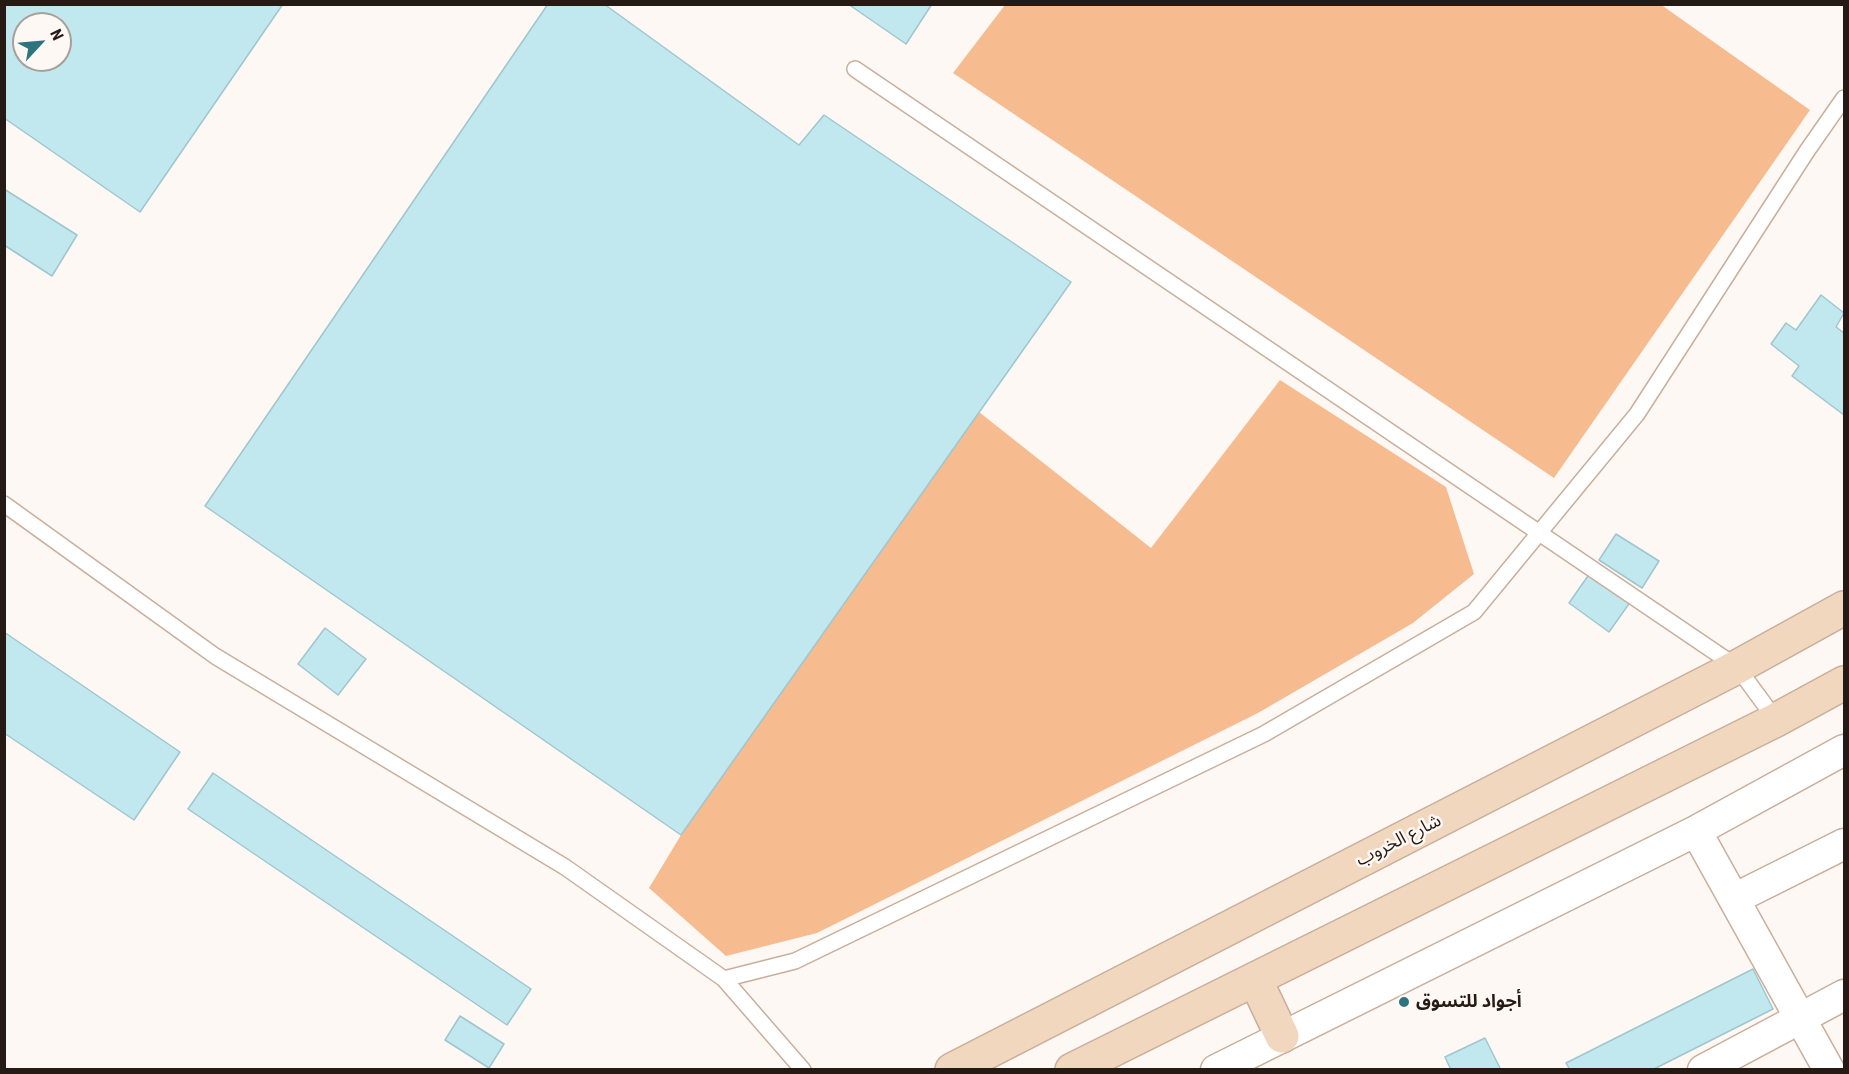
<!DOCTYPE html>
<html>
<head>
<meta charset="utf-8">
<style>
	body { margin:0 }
	#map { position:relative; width:1849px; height:1074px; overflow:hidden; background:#fef8f4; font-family:"Roboto Condensed",sans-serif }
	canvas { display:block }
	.frame { position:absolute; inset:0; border:6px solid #251b14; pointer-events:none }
	.north { position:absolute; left:12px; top:12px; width:60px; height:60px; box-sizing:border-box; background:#fef8f4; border:2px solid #a7a09a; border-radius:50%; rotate:64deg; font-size:16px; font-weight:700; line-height:24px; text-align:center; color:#251b14 }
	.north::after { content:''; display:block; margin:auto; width:21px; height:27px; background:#2d747f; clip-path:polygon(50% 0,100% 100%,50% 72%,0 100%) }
</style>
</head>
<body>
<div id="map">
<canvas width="1849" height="1074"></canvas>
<div class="frame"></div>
<div class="north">N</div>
</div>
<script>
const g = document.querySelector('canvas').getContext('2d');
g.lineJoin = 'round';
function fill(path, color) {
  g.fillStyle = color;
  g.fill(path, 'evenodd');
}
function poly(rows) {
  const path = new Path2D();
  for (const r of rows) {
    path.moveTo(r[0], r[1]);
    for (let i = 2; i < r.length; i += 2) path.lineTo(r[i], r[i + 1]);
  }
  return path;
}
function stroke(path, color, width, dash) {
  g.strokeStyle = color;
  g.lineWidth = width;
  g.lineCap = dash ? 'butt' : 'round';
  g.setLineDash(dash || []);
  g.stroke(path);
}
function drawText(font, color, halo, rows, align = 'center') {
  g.font = font + ' "Roboto Condensed","Noto Sans Arabic",sans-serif';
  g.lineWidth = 5;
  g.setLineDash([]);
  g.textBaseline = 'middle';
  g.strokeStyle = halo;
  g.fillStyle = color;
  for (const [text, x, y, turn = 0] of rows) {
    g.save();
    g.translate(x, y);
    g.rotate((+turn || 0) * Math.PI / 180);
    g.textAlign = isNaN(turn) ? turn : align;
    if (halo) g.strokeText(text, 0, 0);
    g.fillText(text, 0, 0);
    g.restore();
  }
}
const green = poly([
	[1660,4,1810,110,1554,478,953,73,1005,5],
	[1280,380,1446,487,1474,574,1413,623,1258,713,817,933,726,956,649,888,681,835,979,412,1151,548]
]);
const building = poly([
	[4,4,283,4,140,212,4,118,4,4],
	[24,24,60,24,60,60,24,60,24,24],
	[548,4,604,4,799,145,824,115,1071,282,681,835,205,506,548,4],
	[848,4,932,4,906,44,848,4],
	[4,189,77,235,52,276,4,245,4,189],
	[1821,295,1844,313,1836,327,1844,333,1844,415,1792,376,1799,366,1771,344,1786,323,1796,330,1821,295],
	[1616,534,1659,561,1642,588,1599,560,1616,534],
	[1590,573,1631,601,1609,632,1569,603,1590,573],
	[325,628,366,659,338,695,298,664,325,628],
	[4,632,180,752,134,820,4,733,4,632],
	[213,773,531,989,507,1025,188,809,213,773],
	[1753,969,1773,1009,1652,1070,1570,1070,1566,1063,1753,969],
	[460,1016,504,1044,489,1068,445,1040,460,1016],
	[1485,1038,1501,1070,1451,1070,1445,1057,1485,1038]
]);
const lane = poly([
	[855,69,1737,667,1776,720],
	[4,504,215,656,565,867,724,979,795,961,1264,734,1474,612,1637,414,1807,151,1844,98],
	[724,979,803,1070]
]);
const street = poly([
	[1696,831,1829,1070],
	[1734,899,1844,844],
	[1216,1070,1696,831,1844,750],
	[1703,1070,1844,995]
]);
const secondary = poly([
	[1255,979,1282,1036],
	[952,1070,1737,667,1844,608],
	[1072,1070,1776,720,1844,683]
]);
const markers = [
	[1404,1002,6,"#2d747f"]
];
const streetNames = [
	["شارع الخروب",1399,841,-27]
];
const poiNames = [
	["أجواد للتسوق",1416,1002]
];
fill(green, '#f6bc90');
fill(building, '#c1e8ef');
stroke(building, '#a0c6cd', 1.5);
stroke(lane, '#c9af9b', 18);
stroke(street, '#c9af9b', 33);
stroke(secondary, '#c9af9b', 36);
stroke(lane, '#fff', 15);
stroke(street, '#fff', 30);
stroke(secondary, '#f2d7bf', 33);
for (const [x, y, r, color] of markers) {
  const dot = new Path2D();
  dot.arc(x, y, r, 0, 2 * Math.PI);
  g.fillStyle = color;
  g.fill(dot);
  stroke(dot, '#fef8f4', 2);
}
drawText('18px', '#251b14', '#fef8f4', streetNames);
drawText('bold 18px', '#251b14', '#fef8f4', poiNames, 'left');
</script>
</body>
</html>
